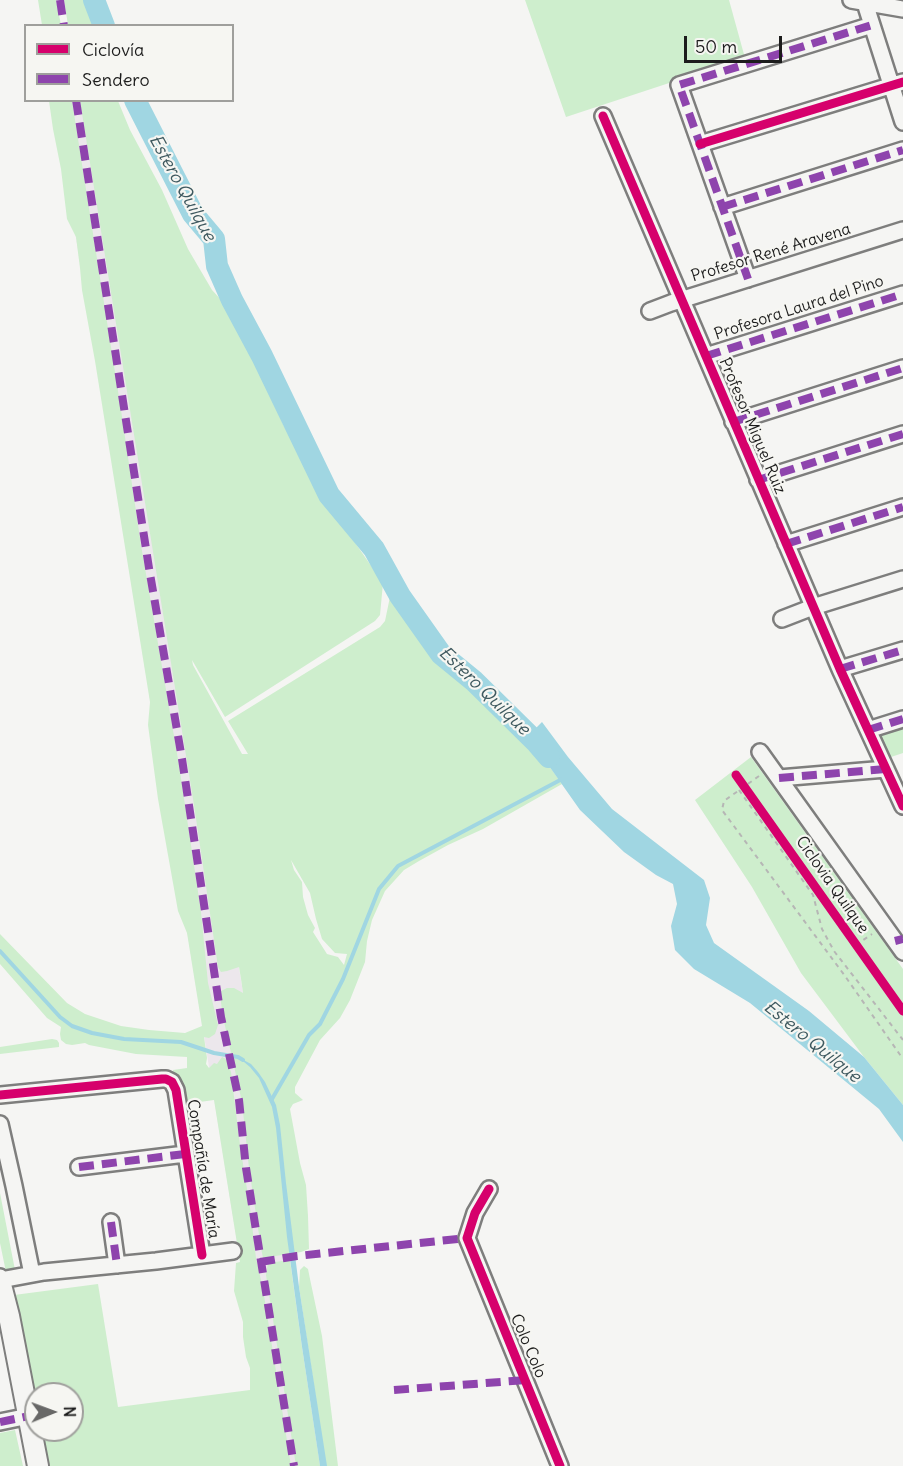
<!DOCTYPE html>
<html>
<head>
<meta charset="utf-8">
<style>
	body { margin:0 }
	#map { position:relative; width:903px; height:1466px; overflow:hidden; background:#f5f5f3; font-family:Delius,sans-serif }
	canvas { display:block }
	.legend { position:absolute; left:24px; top:24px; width:210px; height:78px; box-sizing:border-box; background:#f6f6f2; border:2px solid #9f9f9c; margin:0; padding:8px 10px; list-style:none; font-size:18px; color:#1c1c1c }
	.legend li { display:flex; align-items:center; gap:12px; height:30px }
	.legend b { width:30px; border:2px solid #9f9f9c }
	.north { position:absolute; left:24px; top:1382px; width:60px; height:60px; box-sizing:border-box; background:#f6f6f2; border:2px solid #9f9f9c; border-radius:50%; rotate:89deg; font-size:16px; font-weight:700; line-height:24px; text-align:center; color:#1c1c1c }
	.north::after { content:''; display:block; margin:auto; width:21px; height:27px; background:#686867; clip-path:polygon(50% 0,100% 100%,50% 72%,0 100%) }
	.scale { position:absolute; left:684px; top:36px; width:98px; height:27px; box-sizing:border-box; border:3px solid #1c1c1c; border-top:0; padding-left:8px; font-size:18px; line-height:21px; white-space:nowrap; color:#1c1c1c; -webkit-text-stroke:4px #f6f6f2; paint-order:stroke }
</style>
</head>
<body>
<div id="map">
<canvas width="903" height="1466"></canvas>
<ul class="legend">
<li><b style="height:8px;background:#d6006c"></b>Ciclovía</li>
<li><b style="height:8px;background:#8e44ad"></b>Sendero</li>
</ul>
<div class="north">N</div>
<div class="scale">50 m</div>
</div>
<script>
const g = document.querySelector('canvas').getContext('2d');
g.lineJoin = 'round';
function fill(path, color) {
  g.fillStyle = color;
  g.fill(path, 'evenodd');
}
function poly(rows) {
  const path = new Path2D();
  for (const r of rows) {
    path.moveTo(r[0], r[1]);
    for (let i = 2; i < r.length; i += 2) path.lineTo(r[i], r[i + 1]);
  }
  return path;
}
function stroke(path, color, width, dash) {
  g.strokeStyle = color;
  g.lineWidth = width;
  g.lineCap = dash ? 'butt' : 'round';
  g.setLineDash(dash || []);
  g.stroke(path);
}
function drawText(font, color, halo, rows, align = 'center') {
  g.font = font + ' Delius,sans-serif';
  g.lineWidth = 4.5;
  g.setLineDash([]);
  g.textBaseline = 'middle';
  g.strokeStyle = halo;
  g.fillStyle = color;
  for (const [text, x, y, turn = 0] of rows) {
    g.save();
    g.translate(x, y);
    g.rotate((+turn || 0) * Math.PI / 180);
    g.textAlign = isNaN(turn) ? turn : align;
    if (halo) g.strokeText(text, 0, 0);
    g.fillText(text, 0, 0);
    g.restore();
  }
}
const built = poly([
	[54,101,101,101,254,1062,268,1134,320,1466,273,1466]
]);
const green = poly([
	[38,0,56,0,61,25,42,25],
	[64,0,85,0,94,25,68,25],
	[525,0,729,0,745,58,566,117],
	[49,101,72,101,121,410,141,545,179,765,201,912,208,983,218,1025,215,1034,209,1038,204,1037,207,1058,206,1064,209,1068,214,1063,217,1064,222,1057,226,1059,231,1072,240,1145,250,1208,256,1258,263,1289,291,1466,46,1466,39,1430,72,1430,72,1394,36,1394,36,1414,14,1295,98,1284,118,1407,250,1390,250,1368,246,1357,243,1337,243,1322,234,1291,236,1263,240,1262,214,1100,178,1105,173,1070,187,1068,187,1057,136,1054,89,1045,85,1043,72,1045,66,1044,61,1040,60,1034,61,1027,47,1018,0,964,0,934,67,1003,85,1014,121,1026,149,1030,185,1033,202,1026,187,933,178,911,158,799,148,725,150,702,95,361,82,290,80,268,76,237,67,219,61,169,53,129],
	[80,101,118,101,130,130,162,190,188,249,212,290,225,304,244,339,284,426,324,498,383,583,380,615,375,621,225,717,192,660,193,665,242,754,248,754,228,721,380,627,385,621,391,592,404,607,417,630,438,658,505,718,542,756,562,784,483,829,448,845,419,861,404,870,385,891,372,920,367,941,365,962,350,1000,340,1018,320,1040,295,1087,295,1093,303,1100,293,1104,290,1109,300,1163,306,1185,308,1216,309,1249,301,1252,263,1258,261,1248,249,1168,242,1102,223,1017,220,995,221,991,227,988,234,988,243,993,241,979,239,967,227,971,221,972,218,967,194,805],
	[291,860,310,893,316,919,322,939,335,953,347,954,344,965,338,957,327,954,313,932,315,928,308,915,303,897,302,882,294,870],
	[903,719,903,753,882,760,868,730],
	[751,757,903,969,903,1105,864,1057,801,973,752,887,695,800],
	[52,1039,57,1040,59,1043,59,1047,0,1054,0,1047],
	[0,1193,15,1270,6,1272,0,1243],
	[290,1260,302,1347,320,1466,296,1466,266,1275,268,1263],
	[304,1266,308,1269,310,1279,322,1336,338,1466,326,1466,299,1287,300,1270],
	[15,1430,23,1466,0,1466,0,1433]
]);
const water = poly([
	[542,722,568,757,612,809,704,880,710,898,706,925,714,943,809,1011,864,1057,903,1105,903,1142,879,1109,750,1003,694,969,675,950,671,926,677,904,673,884,656,875,624,852,580,810,542,756,525,739],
	[238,1057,251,1064,258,1072,265,1082,276,1105,280,1125,286,1183,299,1287,327,1466,320,1466,302,1347,287,1237,276,1128,272,1107,259,1078,250,1067]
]);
const stream = poly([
	[0,951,60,1017,72,1026,92,1033,124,1039,181,1042,214,1053,238,1057,243,1060],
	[272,1099,309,1035,320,1024,343,979,379,889,398,866,564,778]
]);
const river = poly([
	[94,0,104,26],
	[135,100,193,214,214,239,217,266,232,300,262,356,329,495,374,549,400,596,441,654,474,681,537,743,549,757]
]);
const path = poly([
	[759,776,724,801,722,810,845,976,903,1059],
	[739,790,813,895,822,929,834,951,903,1040],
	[856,945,872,934]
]);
const minor = poly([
	[851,0,903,9],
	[864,0,903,122],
	[603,116,840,669,903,806],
	[700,144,903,82],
	[722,207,903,150],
	[748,279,679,85,872,25],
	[650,311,671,303,903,230],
	[706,356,903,294],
	[733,422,903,368],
	[758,480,903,434],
	[786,544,903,507],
	[782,619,813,607,903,579],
	[840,669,903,650],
	[868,730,903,719],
	[760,752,903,952],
	[779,778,886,769],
	[0,1095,162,1079,166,1079,172,1082,176,1090,202,1255],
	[0,1124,14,1186,32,1274],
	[79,1167,185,1154],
	[489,1189,475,1213,467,1238,560,1466],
	[111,1222,117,1265],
	[0,1277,1,1280,44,1272,156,1261,233,1251],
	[0,1422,29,1416]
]);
const tertiary = poly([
	[0,1281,9,1316,38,1466]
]);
const quiet = poly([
	[60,0,64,26],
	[76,100,149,568,182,759,221,1017,239,1100,246,1168,294,1466],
	[722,207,903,150],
	[748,279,679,85,872,25],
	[706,356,903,294],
	[733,422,903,368],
	[758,480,903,434],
	[786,544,903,507],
	[840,669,903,650],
	[868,730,903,719],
	[779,778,886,769],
	[895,941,903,939],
	[79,1167,185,1154],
	[111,1222,117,1265],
	[260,1262,297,1256,467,1238],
	[394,1390,526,1380],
	[0,1422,29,1416]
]);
const cycleway = poly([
	[603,116,840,669,903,806],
	[700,144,903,82],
	[736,775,903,1011],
	[0,1095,162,1079,166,1079,172,1082,176,1090,202,1255],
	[489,1189,475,1213,467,1238,560,1466]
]);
const streetNames = [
	["Profesor René Aravena",771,253,-17],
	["Profesora Laura del Pino",799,308,-18],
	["Profesor Miguel Ruiz",752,426,67],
	["Ciclovia Quilque",832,885,55],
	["Compañía de María",203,1169,81],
	["Colo Colo",528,1346,67]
];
const waterNames = [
	["Estero Quilque",182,188,61],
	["Estero Quilque",484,691,44],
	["Estero Quilque",812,1042,39]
];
fill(built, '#ece7ec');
fill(green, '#ceeecd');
fill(water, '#a0d6e2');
stroke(stream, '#a0d6e2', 4);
stroke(river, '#a0d6e2', 22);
stroke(minor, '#7e7e7d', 20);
stroke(tertiary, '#7e7e7d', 24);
stroke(path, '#b6b6b5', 2, [4.5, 4.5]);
stroke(minor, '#f5f5f3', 15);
stroke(tertiary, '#f5f5f3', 20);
stroke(quiet, '#8e44ad', 8, [15, 8]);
stroke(cycleway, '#d6006c', 9);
drawText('16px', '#1c1c1c', '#f6f6f2', streetNames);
drawText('italic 18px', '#3e595f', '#f6f6f2', waterNames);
</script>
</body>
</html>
